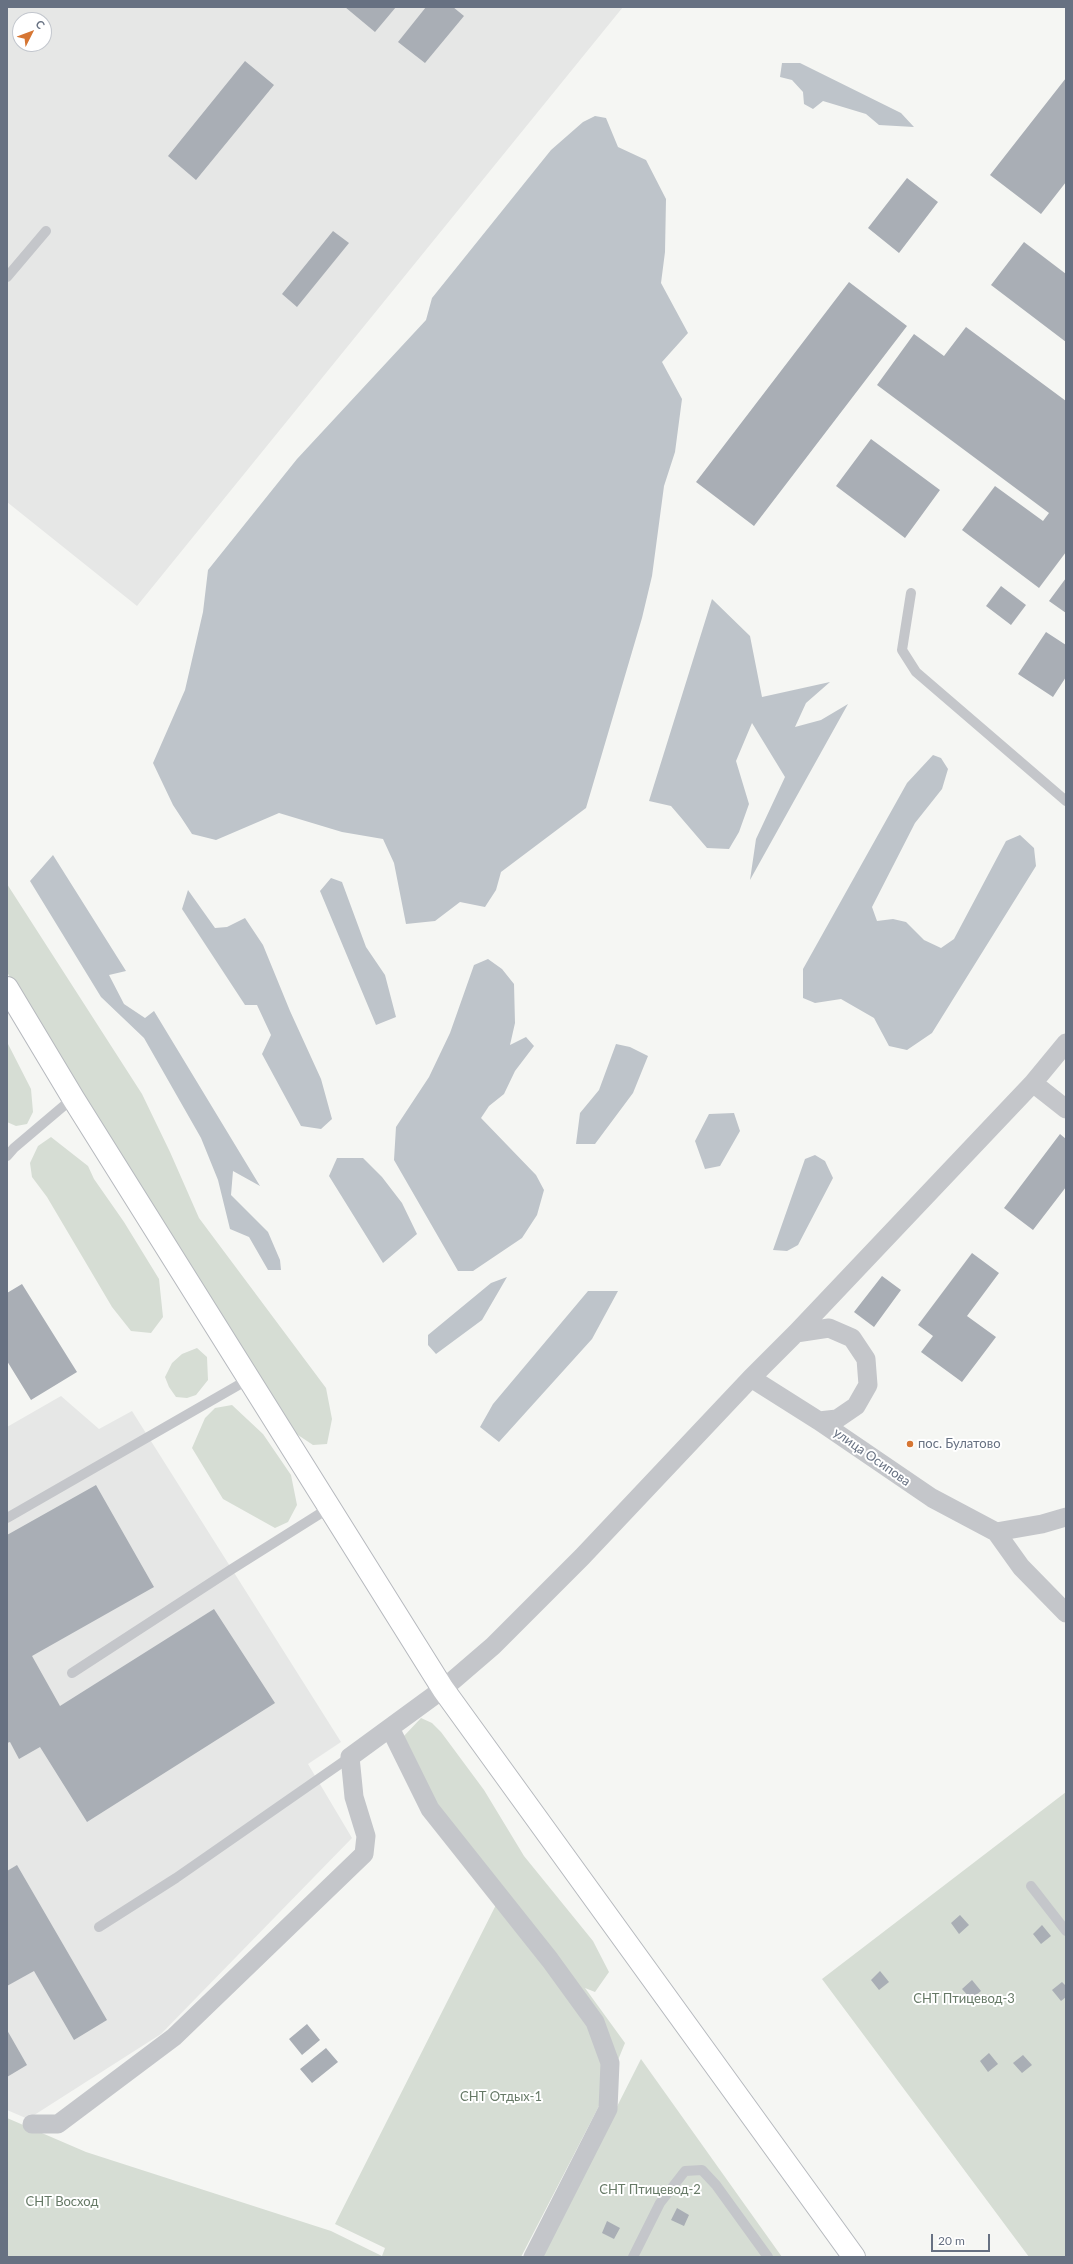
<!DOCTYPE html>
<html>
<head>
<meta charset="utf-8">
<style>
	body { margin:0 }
	#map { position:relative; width:1073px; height:2264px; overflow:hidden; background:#f5f6f3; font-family:Lato,sans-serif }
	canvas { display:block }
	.frame { position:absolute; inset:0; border:8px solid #677182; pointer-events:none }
	.north { position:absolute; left:12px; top:12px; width:40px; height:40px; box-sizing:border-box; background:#fff; border:1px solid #c2c6cd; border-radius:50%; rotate:48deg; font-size:11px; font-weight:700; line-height:16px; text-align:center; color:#677182 }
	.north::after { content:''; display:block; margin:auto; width:14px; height:18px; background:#d67633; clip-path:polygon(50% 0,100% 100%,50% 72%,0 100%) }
	.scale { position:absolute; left:931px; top:2234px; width:59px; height:18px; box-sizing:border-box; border:2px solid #677182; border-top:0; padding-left:5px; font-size:12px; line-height:14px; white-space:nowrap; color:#677182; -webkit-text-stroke:3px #fff; paint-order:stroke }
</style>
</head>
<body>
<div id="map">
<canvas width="1073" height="2264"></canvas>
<div class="frame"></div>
<div class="north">С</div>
<div class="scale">20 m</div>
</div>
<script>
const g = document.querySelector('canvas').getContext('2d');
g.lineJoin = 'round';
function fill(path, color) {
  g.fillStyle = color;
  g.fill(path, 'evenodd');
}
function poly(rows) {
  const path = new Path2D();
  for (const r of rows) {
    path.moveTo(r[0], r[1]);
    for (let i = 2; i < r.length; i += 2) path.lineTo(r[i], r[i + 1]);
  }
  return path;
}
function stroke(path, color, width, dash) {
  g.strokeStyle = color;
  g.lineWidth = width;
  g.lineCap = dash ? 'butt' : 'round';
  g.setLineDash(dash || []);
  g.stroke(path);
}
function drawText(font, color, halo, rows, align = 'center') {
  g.font = font + ' Lato,sans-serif';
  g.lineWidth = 4;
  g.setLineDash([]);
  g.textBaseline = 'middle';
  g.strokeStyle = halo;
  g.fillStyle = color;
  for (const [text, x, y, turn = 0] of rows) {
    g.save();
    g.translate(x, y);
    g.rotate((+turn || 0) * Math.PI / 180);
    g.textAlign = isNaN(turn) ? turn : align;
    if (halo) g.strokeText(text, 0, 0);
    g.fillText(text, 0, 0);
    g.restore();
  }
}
const built = poly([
	[7,7,623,7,137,606,7,502],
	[20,20,44,20,44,44,20,44],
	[61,1396,99,1429,132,1411,341,1742,308,1764,352,1838,161,2034,28,2119,7,2110,7,1427]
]);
const green = poly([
	[7,884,142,1094,170,1152,199,1218,326,1388,332,1419,327,1444,313,1445,292,1431,56,1055,7,972],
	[7,1042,31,1089,33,1112,27,1124,16,1126,7,1122],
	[51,1137,88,1166,94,1179,124,1222,159,1279,163,1317,151,1333,131,1331,112,1307,47,1197,32,1177,30,1163,38,1146],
	[197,1348,207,1357,208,1380,196,1395,187,1398,176,1397,169,1387,165,1377,172,1363,182,1354],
	[232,1405,263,1434,291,1475,297,1505,288,1522,275,1528,223,1499,192,1448,205,1418,215,1408],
	[421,1718,432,1723,441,1732,484,1790,524,1856,593,1941,609,1972,595,1992,585,1988,625,2043,600,2104,521,2257,7,2257,7,2118,86,2152,331,2231,382,2256,385,2248,335,2224,504,1889,433,1799,403,1737],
	[1066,1792,1066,2257,1029,2257,822,1979],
	[641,2059,782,2257,541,2257]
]);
const water = poly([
	[782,63,800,63,901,113,914,127,879,125,866,114,823,101,813,109,804,104,803,92,792,80,780,77],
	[595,116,606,118,618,147,646,160,666,199,665,252,661,283,688,333,662,362,682,399,675,452,664,486,652,576,642,618,586,808,501,872,496,890,485,907,460,902,435,921,406,924,394,863,383,839,342,832,279,813,216,840,192,834,173,805,153,763,185,690,203,612,208,570,297,459,426,320,432,298,551,150,583,122],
	[712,599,750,636,762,697,830,682,806,703,795,727,821,720,848,704,750,880,756,839,785,777,752,723,736,761,749,804,739,832,729,849,707,848,671,806,649,801],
	[933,755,941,758,948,769,942,789,915,823,872,907,877,921,893,919,906,922,924,940,941,948,954,939,1006,841,1020,835,1034,848,1036,866,932,1033,907,1050,889,1046,874,1018,841,999,815,1003,803,998,803,969,907,783],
	[53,855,126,971,109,975,124,1004,145,1018,154,1011,260,1186,233,1171,231,1195,268,1232,280,1260,281,1270,268,1270,249,1237,230,1229,218,1180,201,1138,144,1038,101,997,30,881],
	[331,878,342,882,366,947,385,975,396,1017,376,1025,320,891],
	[188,890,215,928,227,927,245,918,263,945,290,1011,321,1079,332,1119,321,1129,301,1126,262,1054,271,1035,257,1005,245,1005,182,909],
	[488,959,502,969,514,984,515,1023,510,1045,526,1037,534,1046,515,1071,504,1094,489,1106,481,1118,536,1175,544,1190,537,1215,522,1238,473,1271,458,1271,394,1160,396,1127,429,1077,450,1033,474,965],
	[616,1044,630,1047,648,1056,633,1093,595,1144,576,1144,580,1113,599,1090],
	[734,1113,740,1131,720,1166,705,1169,695,1141,709,1114],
	[815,1155,825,1161,833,1178,798,1245,787,1251,773,1250,805,1159],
	[337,1158,363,1158,382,1177,402,1203,417,1234,383,1263,329,1176],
	[507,1277,482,1320,436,1354,428,1345,428,1335,491,1283],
	[588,1291,618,1291,592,1339,499,1442,480,1427,493,1404]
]);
const building = poly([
	[345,7,396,7,375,32],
	[426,7,453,7,464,16,425,63,398,42],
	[245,61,274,85,196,180,168,156],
	[1066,78,1066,182,1041,214,990,175],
	[907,178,938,202,899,253,868,228],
	[333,231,349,243,297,307,282,294],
	[1024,242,1066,274,1066,342,991,285],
	[849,282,907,326,754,526,696,482],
	[966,327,1066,401,1066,552,1039,588,962,530,995,486,1043,521,1049,513,877,385,914,334,944,356],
	[871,439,940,490,905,538,836,486],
	[1066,578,1066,613,1049,601],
	[1001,586,1026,605,1011,625,986,606],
	[1046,632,1066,645,1066,677,1053,697,1018,674],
	[1060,1134,1066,1139,1066,1187,1033,1230,1004,1208],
	[972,1253,999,1273,967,1316,996,1337,962,1382,921,1352,933,1336,918,1325],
	[882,1276,901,1290,874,1327,854,1312],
	[22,1284,77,1372,31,1400,7,1361,7,1293],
	[96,1485,154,1587,32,1656,60,1706,214,1609,275,1703,87,1822,40,1747,19,1759,10,1742,7,1743,7,1535],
	[17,1865,107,2020,74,2040,34,1971,7,1986,7,1871],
	[960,1915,969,1925,959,1934,951,1923],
	[1042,1925,1051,1936,1041,1944,1033,1934],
	[880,1971,889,1982,879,1990,871,1980],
	[972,1980,981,1991,971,1999,962,1989],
	[1062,1982,1066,1986,1066,1997,1061,2001,1052,1990],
	[307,2024,320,2040,302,2055,289,2039],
	[7,2030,27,2065,7,2077],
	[326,2048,338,2062,312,2083,300,2069],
	[989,2053,998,2064,988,2072,980,2061],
	[1023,2055,1032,2065,1022,2073,1013,2063],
	[677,2208,689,2215,684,2226,671,2220],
	[607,2221,620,2228,614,2239,602,2233]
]);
const lane = poly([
	[7,277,46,231],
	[911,593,902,650,916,672,1066,801],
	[7,1156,14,1148,73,1098],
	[7,1518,249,1379],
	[72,1673,232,1569,329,1508],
	[1031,1886,1066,1931],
	[99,1927,176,1878,350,1757],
	[633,2257,660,2203,685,2171,702,2170,716,2185,768,2257]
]);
const street = poly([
	[1033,1083,1066,1109],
	[796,1333,829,1328,852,1338,866,1359,868,1385,856,1406,837,1419,819,1421],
	[751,1378,819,1421,932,1498,996,1532,1021,1567,1066,1613],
	[996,1532,1042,1524,1066,1517],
	[390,1728,430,1809,550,1960,595,2022,610,2063,608,2109,533,2257],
	[32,2124,58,2124,174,2037,364,1854,366,1836,354,1797,350,1757,443,1689,493,1646,582,1557,751,1378,796,1333,1033,1083,1066,1043]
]);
const secondary = poly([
	[7,988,73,1098,443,1689,854,2257]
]);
const markers = [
	[910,1444,4,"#d67633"]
];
const poiNames = [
	["пос. Булатово",918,1444]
];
const streetNames = [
	["улица Осипова",872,1457,35]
];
const parkNames = [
	["СНТ Птицевод-3",964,1999],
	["СНТ Отдых-1",501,2097],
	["СНТ Птицевод-2",650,2190],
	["СНТ Восход",62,2202]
];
fill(built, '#e6e7e6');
fill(green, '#d6ddd4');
fill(water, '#bec4ca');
fill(building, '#a9aeb5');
stroke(secondary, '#b6b9be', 24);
stroke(lane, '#c4c6ca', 10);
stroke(street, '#c4c6ca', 19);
stroke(secondary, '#fff', 22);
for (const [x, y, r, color] of markers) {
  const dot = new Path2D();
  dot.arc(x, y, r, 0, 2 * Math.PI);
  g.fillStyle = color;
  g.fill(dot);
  stroke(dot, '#fff', 1.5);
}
drawText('13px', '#677182', '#fff', poiNames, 'left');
drawText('13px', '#677182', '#fff', streetNames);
drawText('13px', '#667966', '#fff', parkNames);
</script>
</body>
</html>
